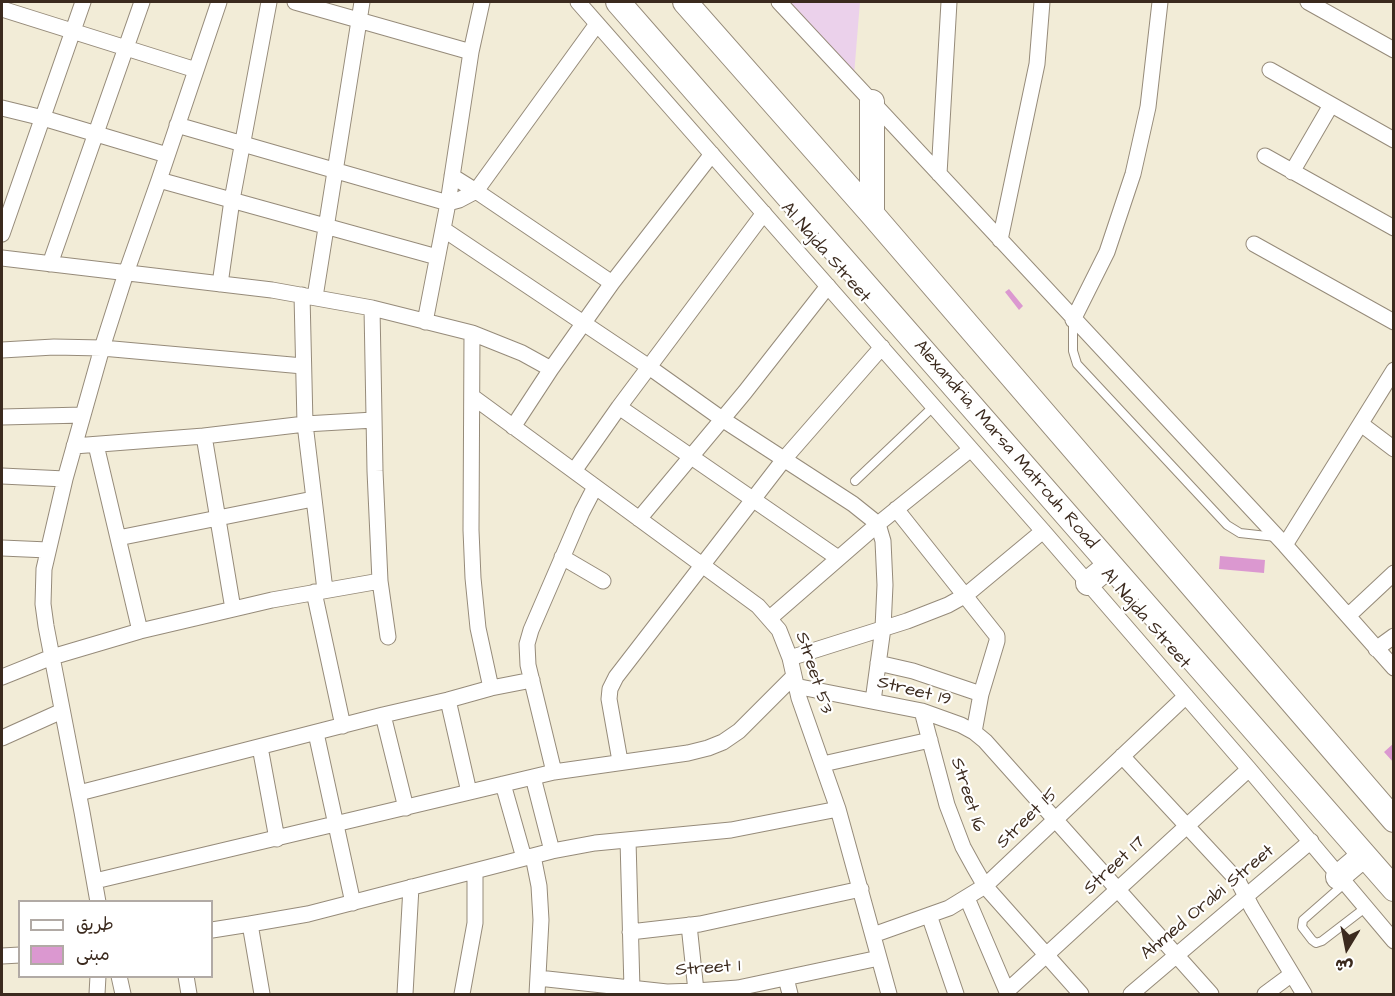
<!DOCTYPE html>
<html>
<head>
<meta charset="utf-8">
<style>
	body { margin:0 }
	#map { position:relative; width:1395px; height:996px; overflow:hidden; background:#f2ecd7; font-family:"Architects Daughter","Playpen Sans Arabic",sans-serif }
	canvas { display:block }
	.frame { position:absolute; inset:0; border:3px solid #3b2a1e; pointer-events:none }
	.legend { position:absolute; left:18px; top:900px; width:195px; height:78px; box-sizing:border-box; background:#fff; border:2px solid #b1aaa5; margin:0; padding:8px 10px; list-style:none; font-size:18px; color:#3b2a1e }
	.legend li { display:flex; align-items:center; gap:12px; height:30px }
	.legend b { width:30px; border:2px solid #b1aaa5 }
	.north { position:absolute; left:1317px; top:918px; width:60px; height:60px; -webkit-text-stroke:4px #fff; paint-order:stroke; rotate:190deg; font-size:16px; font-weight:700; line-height:24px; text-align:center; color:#3b2a1e }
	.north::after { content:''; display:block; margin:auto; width:21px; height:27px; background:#3b2a1e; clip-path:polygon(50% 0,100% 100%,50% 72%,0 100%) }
</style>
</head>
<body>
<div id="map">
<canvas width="1395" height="996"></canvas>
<div class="frame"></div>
<ul class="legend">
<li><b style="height:8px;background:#fff"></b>طريق</li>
<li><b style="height:16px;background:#db98d0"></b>مبنى</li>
</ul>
<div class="north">ش</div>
</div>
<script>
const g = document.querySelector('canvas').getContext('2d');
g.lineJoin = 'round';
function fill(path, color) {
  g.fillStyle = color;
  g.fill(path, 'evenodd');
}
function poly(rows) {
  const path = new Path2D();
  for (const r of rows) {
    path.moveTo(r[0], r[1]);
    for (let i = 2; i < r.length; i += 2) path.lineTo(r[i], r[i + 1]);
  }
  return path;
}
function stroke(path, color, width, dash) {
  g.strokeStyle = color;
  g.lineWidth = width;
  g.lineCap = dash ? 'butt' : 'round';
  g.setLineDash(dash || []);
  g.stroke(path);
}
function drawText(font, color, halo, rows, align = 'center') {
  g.font = font + ' "Architects Daughter",sans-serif';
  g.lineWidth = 4.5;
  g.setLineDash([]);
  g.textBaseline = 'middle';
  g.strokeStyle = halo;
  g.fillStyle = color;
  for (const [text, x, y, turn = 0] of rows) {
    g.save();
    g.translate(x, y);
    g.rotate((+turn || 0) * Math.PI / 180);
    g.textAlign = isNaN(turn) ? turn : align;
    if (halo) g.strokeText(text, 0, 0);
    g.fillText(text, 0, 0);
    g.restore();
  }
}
const built = poly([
	[780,2,860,2,854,75]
]);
const building = poly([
	[1009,289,1023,306,1019,310,1005,292],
	[1220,556,1265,560,1264,573,1219,569],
	[1394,743,1394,763,1384,752]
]);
const lane = poly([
	[1073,320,1073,351,1077,364,1227,525,1240,533,1276,537],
	[855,481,934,406],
	[1344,884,1303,920,1302,927,1312,940,1316,943,1322,941,1365,908]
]);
const street = poly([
	[295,2,471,52],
	[578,2,1043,531,1249,769,1394,941],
	[779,2,1285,545,1394,668],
	[1308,2,1394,50],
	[2,9,196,70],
	[1270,70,1394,140],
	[2,108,43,118,167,155],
	[177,125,448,203,459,200,476,191,597,24],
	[1265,156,1394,228],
	[1292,172,1331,105],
	[939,174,949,2],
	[452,176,476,191,612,283],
	[159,180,437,257],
	[443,229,649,367,722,419,853,504,878,524,883,541,885,585,883,628,873,701],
	[2,234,83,2],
	[1000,240,1037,64,1042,2],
	[1254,244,1394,322],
	[2,258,272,290,372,308,472,333,522,353,551,369],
	[50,264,142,2],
	[220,284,232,200,269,2],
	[302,295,305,424,325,590],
	[315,297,362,2],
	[372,308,375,471,380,581,388,637],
	[1073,320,1107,252,1133,174,1148,107,1160,2],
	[425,322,448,203,471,52,482,2],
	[472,333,471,530,473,578,478,628,491,688],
	[2,350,54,347,102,348,303,366],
	[473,397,758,606,779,630,790,658,799,698,838,809,889,994],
	[619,407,838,558],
	[2,417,83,415],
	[1361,424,1394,449],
	[513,427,551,369,612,283,712,154],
	[204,436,233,609],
	[96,445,140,631],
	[74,446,204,436,305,424,374,420],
	[574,471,619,407,764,213],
	[2,476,65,479],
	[896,509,997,636,997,641,981,694,974,732],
	[639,519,745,392,828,286],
	[118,538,313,499],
	[1285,545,1394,370],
	[2,548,48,550],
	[562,557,603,581],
	[314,592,343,726],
	[1348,616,1394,573],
	[770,618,878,524,971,449],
	[1376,649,1394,636],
	[790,658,907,621,948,605,966,595,1043,531],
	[878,663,913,671,981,694],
	[2,677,52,657,140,631,272,600,380,581],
	[795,686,922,711,961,725,974,732,985,741,1211,994],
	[448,700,469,792],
	[922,711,947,805,963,847,974,867,985,886,1081,994],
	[383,715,406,808],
	[316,733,353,903],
	[2,738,62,711],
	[260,747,277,839],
	[1122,756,1238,881,1252,908,1304,994],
	[620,761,609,699,610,689,616,677,785,458,882,347],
	[823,764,930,740],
	[554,772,528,665,527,644,531,630,582,512,595,487],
	[533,777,552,851],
	[503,784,524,858],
	[79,793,383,715,448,700,491,688,532,680],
	[628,840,632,989],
	[533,856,539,886,541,920,537,994],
	[95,881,554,772,688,753,708,748,723,742,739,731,793,677],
	[967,898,1008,994],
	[98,902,82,812,46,626,43,604,44,569,65,479,102,348,126,273,159,180,219,2],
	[929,915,956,994],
	[250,924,308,914,552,851,595,843,731,830,838,809],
	[689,925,696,991],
	[212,930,250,924,262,994],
	[630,932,700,924,861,889],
	[873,935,949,908,985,886,1186,696],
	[2,956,20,955],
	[119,976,123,994],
	[186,976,189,994],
	[538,978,667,992,696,991,738,988,879,958],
	[786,978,790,994],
	[1007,991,1249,769],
	[97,994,98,976],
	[405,994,411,887],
	[462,994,475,923,475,871],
	[1131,994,1311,841],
	[1265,994,1292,974]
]);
const primary = poly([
	[618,2,1394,889],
	[685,2,872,214,1394,820],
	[872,214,872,102],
	[1088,583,1110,565],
	[1338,877,1364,855]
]);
const streetNames = [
	["Al Najda Street",825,253,49],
	["Alexandria, Marsa Matrouh Road",1005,445,49],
	["Al Najda Street",1145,619,49],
	["Street 53",813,673,72],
	["Street 19",914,692,14],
	["Street 16",967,795,72],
	["Street 15",1028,819,-44],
	["Street 17",1115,866,-43],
	["Ahmed Orabi Street",1208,903,-40],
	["Street 1",708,969,-4]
];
fill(built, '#ebd1eb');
fill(building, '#db98d0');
stroke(lane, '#968b7a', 10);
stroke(street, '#968b7a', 17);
stroke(primary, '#968b7a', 26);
stroke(lane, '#fff', 8);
stroke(street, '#fff', 15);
stroke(primary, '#fff', 24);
drawText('18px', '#3b2a1e', '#fff', streetNames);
</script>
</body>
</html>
